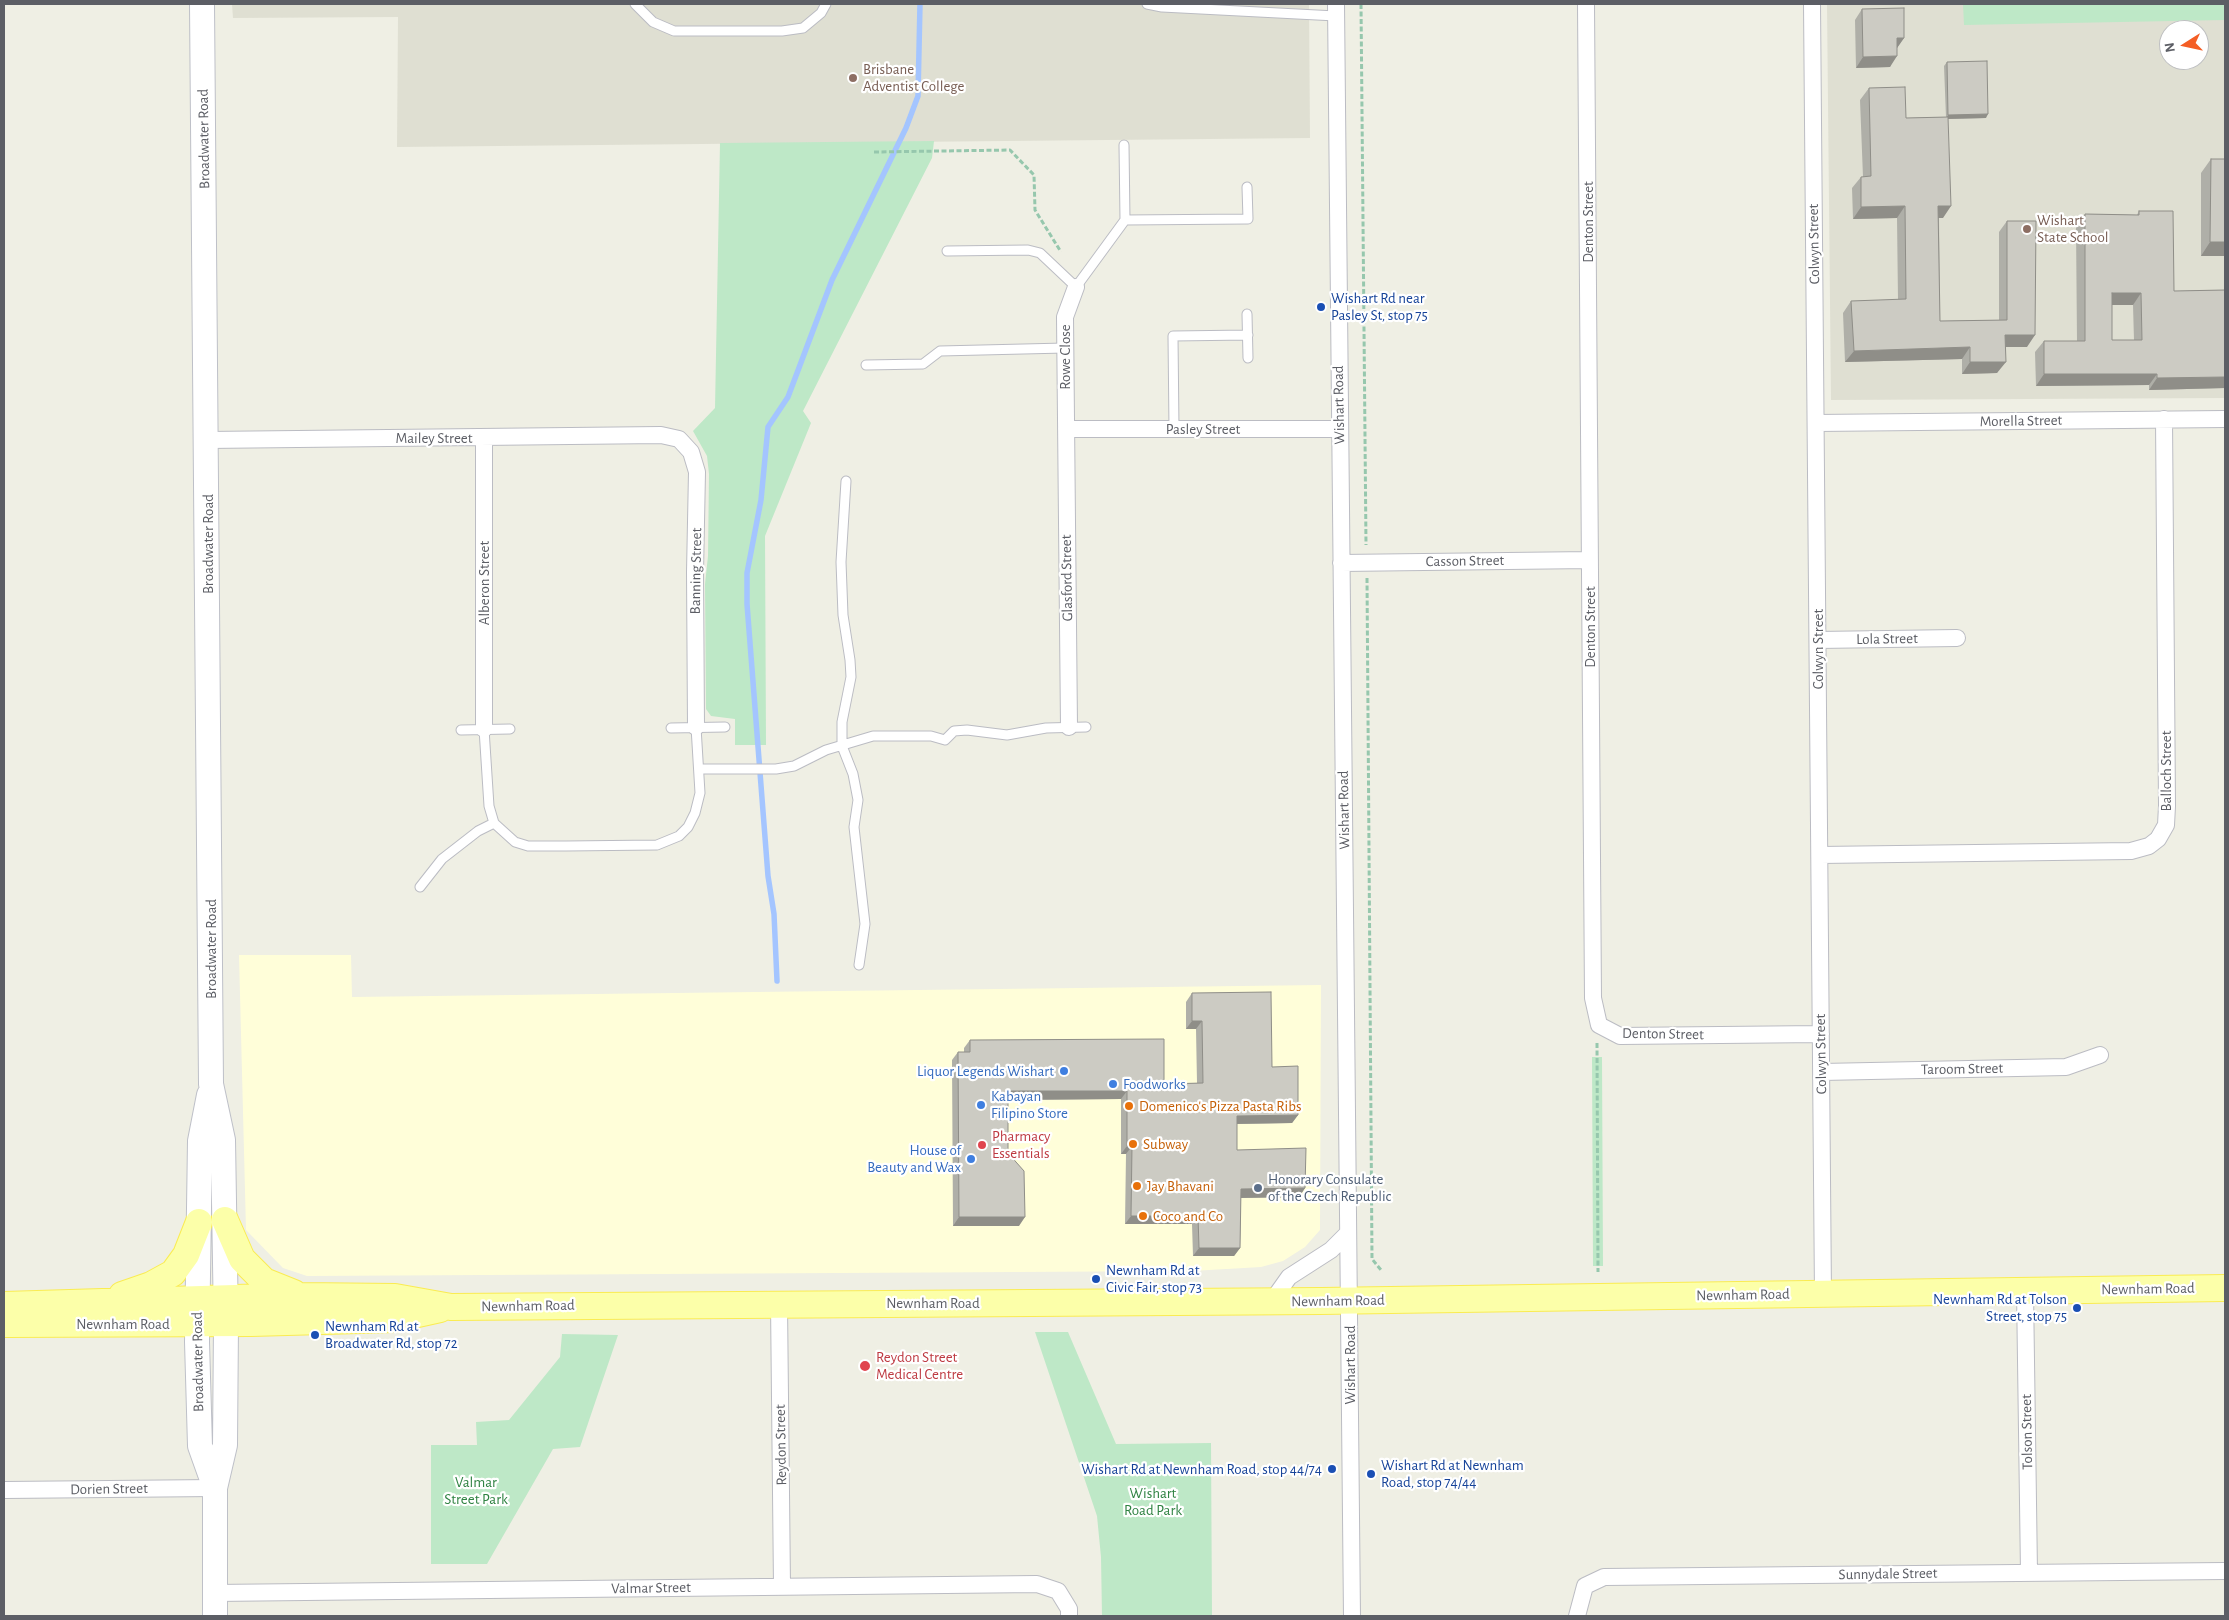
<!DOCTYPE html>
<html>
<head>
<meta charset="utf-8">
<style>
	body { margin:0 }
	#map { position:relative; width:2229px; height:1620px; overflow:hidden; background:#efefe4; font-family:"Alegreya Sans",sans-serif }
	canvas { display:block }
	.frame { position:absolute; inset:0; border:5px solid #5c5e65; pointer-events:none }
	.north { position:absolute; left:2159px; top:20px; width:50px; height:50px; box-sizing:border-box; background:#fff; border:1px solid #bebfc1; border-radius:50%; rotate:260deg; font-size:14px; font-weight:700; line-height:20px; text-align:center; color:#5c5e65 }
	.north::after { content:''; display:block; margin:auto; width:18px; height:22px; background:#f45e25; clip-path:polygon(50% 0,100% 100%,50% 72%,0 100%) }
</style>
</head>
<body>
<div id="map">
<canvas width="2229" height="1620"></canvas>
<div class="frame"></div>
<div class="north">N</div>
</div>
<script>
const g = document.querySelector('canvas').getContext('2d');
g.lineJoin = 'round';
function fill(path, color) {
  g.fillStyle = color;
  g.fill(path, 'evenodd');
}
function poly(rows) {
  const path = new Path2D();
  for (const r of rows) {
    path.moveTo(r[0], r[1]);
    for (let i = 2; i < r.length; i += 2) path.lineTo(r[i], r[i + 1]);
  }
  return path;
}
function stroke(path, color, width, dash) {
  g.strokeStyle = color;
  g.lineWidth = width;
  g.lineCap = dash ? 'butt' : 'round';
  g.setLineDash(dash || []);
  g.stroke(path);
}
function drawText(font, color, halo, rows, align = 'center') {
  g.font = font + ' "Alegreya Sans",sans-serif';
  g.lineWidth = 4.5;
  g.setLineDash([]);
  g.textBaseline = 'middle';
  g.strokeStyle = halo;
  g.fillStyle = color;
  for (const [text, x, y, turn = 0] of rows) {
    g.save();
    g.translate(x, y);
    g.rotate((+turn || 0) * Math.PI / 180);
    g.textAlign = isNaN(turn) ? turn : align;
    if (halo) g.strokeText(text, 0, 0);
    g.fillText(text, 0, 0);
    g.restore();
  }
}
const commercial = poly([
	[239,955,351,955,352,997,1321,985,1320,1230,1305,1247,1283,1261,1261,1267,1192,1271,307,1276,283,1268,246,1230]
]);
const education = poly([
	[232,4,1309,4,1310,138,397,147,398,17,233,18],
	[1827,4,2225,4,2225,398,1831,400],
	[2169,30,2199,30,2199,60,2169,60]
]);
const green = poly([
	[1963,4,2225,4,2225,20,1964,25],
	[934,141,932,158,803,411,811,423,765,536,766,745,735,745,735,719,711,716,706,709,705,584,708,556,709,474,707,456,693,431,715,408,720,143],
	[1592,1057,1602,1057,1603,1266,1593,1266],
	[1035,1332,1068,1332,1116,1444,1211,1443,1212,1616,1102,1616,1101,1557,1097,1516],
	[562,1334,618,1335,580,1447,553,1449,487,1564,431,1564,431,1445,477,1445,476,1422,509,1420,560,1357]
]);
const stream = poly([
	[777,981,774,914,768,876,747,604,747,573,761,500,768,427,788,397,832,280,906,128,918,96,920,4]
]);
const path = poly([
	[1361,4,1366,545],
	[874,152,1010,150,1034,175,1035,210,1061,252],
	[1367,578,1372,1259,1381,1270],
	[1597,1043,1598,1272]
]);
const service = poly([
	[635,4,653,22,674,31,782,31,803,28,821,13,826,4],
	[1147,4,1162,7,1336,16],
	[1124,145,1125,220],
	[947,251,1028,250,1040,253,1076,287,1125,220,1248,219,1247,187],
	[1247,314,1248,358],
	[866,365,923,364,940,351,1065,348],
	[1174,429,1173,336,1248,335],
	[846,481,841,562,843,615,850,660,851,677,842,722,842,746,853,774,858,800,854,827,865,924,859,965],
	[671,728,725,727],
	[484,729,489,806,494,823,515,842,528,846,566,846,657,845,679,836,688,827,695,813,700,793,696,727],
	[461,730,510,729],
	[699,769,776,769,794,766,826,750,873,736,931,736,945,740,954,731,967,730,1007,735,1046,728,1086,727],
	[420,887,442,859,478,831,494,823]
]);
const minor = poly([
	[1336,4,1352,1616],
	[1586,4,1593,998,1599,1025,1620,1036,1821,1034],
	[1812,4,1823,1294],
	[1816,423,2225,419],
	[1066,429,1340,429],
	[207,440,661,435,679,439,691,452,697,472,695,572,696,727],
	[1341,563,1590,560],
	[1818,640,1957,638],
	[1069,727,1065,317,1076,287],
	[484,729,484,438],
	[1820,855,2131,851,2149,846,2158,839,2166,825,2167,806,2164,419],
	[1822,1072,2066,1067,2100,1055],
	[2025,1290,2029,1573],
	[1272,1301,1289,1277,1331,1250,1348,1233],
	[779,1303,782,1587],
	[4,1490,215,1488],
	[214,1593,1037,1584,1058,1591,1069,1609,1069,1616],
	[1577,1616,1585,1586,1604,1577,2225,1571]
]);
const secondary = poly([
	[202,4,211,1084,223,1140,226,1324,225,1445,215,1488,215,1616],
	[209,1095,200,1141,197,1342,200,1446,215,1488]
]);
const primary = poly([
	[225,1220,242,1259,264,1281,294,1293],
	[122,1295,151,1285,173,1273,186,1255,199,1222],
	[4,1305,301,1296,395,1297,451,1307,1321,1301,2225,1288],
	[4,1324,251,1323,395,1319,440,1309]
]);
const wall = poly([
	[1862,9,1904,38,1897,48,1890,67,1856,68,1855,20],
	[1947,62,1986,118,1948,119,1943,218,1939,218,1940,321,1999,320,1999,232,2007,221,2027,347,2006,347,1997,373,1962,374,1962,359,1845,362,1843,313,1851,301,1898,300,1897,218,1853,219,1852,188,1861,177,1863,177,1860,100,1869,88,1906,118,1946,117,1944,66],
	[2211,159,2225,159,2225,256,2201,256,2201,173],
	[2139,211,2174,291,2225,290,2225,388,2149,390,2149,385,2036,386,2035,352,2044,341,2077,341,2076,226,2085,214,2137,215],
	[2112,305,2133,305,2134,340,2112,340],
	[1192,993,1272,1067,1298,1115,1292,1123,1237,1124,1237,1150,1305,1188,1299,1197,1241,1198,1240,1248,1234,1256,1193,1256,1192,1224,1125,1224,1126,1154,1121,1154,1121,1099,1008,1100,1008,1153,1019,1226,953,1226,952,1060,958,1052,964,1052,964,1048,970,1040,1164,1084,1197,1083,1196,1029,1186,1029,1186,1002]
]);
const shadedWall = poly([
	[1897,38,1904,38,1897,48],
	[1897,56,1890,67,1856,68,1863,57],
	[1988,114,1986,118,1946,119,1948,115],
	[1905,206,1897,218,1853,219,1861,207],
	[1938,206,1951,206,1943,218,1930,218],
	[2210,242,2225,242,2225,256,2201,256],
	[2112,293,2141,293,2133,305,2104,305],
	[2005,335,2035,335,2027,347,1997,347],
	[1970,347,1962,359,1845,362,1854,351],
	[1970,362,2006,362,1997,373,1962,374],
	[2044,374,2157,374,2149,385,2036,386],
	[2225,377,2225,388,2149,390,2157,378],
	[1192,1021,1202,1021,1196,1029,1186,1029],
	[1008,1091,1127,1091,1121,1099,1002,1100],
	[1298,1115,1292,1123,1231,1124,1237,1116],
	[1127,1146,1132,1146,1126,1154,1121,1154],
	[1305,1188,1299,1197,1235,1198,1241,1189],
	[1131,1216,1198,1216,1192,1224,1125,1224],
	[959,1217,1025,1217,1019,1226,953,1226],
	[1199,1248,1240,1248,1234,1256,1193,1256]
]);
const building = poly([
	[1904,8,1904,38,1897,38,1897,56,1863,57,1862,9,1904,8],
	[1987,61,1988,114,1948,115,1947,62,1987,61],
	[1905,87,1906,118,1948,117,1951,206,1938,206,1940,321,2007,320,2007,221,2036,221,2035,335,2005,335,2006,362,1970,362,1970,347,1854,351,1851,301,1906,299,1905,206,1861,207,1861,177,1871,176,1869,88,1905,87],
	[2211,159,2225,159,2225,242,2210,242,2211,159],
	[2139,211,2173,211,2174,291,2225,290,2225,377,2157,378,2157,374,2044,374,2044,341,2085,341,2085,214,2139,215,2139,211],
	[2112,293,2141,293,2142,340,2112,340,2112,293],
	[1271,992,1272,1067,1298,1066,1298,1115,1237,1116,1237,1150,1306,1148,1305,1188,1241,1189,1240,1248,1199,1248,1198,1216,1131,1216,1132,1146,1127,1146,1127,1091,1008,1091,1008,1153,1024,1171,1025,1217,959,1217,958,1052,970,1052,970,1040,1164,1039,1164,1084,1203,1083,1202,1021,1192,1021,1192,993,1271,992]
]);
const markers = [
	[853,78,5,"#8d6e63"],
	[2027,229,5,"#8d6e63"],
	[1321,307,5,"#1a4fb4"],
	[1064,1071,5,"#3f7fe0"],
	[1113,1084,5,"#3f7fe0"],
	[981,1105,5,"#3f7fe0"],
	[1129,1106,5,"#e8710a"],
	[1133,1144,5,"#e8710a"],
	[982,1145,5,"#e0444e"],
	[971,1159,5,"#3f7fe0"],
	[1137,1186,5,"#e8710a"],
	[1258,1188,5,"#5c6f8a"],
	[1143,1216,5,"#e8710a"],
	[1096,1279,5,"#1a4fb4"],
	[2077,1308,5,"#1a4fb4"],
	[315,1335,5,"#1a4fb4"],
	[865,1366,6,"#e0444e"],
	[1332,1469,5,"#1a4fb4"],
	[1371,1474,5,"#1a4fb4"]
];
const educationNames = [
	["Brisbane",863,69],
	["Adventist College",863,86],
	["Wishart",2037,220],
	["State School",2037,237]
];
const streetNames = [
	["Broadwater Road",204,139,-91],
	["Denton Street",1588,222,-90],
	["Colwyn Street",1814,244,-91],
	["Rowe Close",1065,357,-90],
	["Wishart Road",1339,405,-91],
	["Morella Street",2021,421,-1],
	["Pasley Street",1203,429],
	["Mailey Street",434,438],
	["Broadwater Road",208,544,-90],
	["Casson Street",1465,561,-1],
	["Banning Street",696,571,-89],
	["Glasford Street",1067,578,-91],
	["Alberon Street",484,583,-90],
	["Denton Street",1590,627,-90],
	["Lola Street",1887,639,-1],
	["Colwyn Street",1818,649,-90],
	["Balloch Street",2166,771,-90],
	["Wishart Road",1344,810,-91],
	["Broadwater Road",211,949,-90],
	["Denton Street",1663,1034,1],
	["Colwyn Street",1821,1054,-91],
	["Taroom Street",1962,1069,-1],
	["Newnham Road",2148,1289,-1],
	["Newnham Road",1743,1295,-1],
	["Newnham Road",1338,1301,-1],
	["Newnham Road",933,1303],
	["Newnham Road",528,1306,-1],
	["Newnham Road",123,1324],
	["Broadwater Road",198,1362,-91],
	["Wishart Road",1350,1365,-90],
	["Tolson Street",2027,1432,-91],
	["Reydon Street",781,1445,-91],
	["Dorien Street",109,1489,-1],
	["Sunnydale Street",1888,1574,-1],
	["Valmar Street",651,1588,-1]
];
const transitNames = [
	["Wishart Rd near",1331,298],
	["Pasley St, stop 75",1331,315],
	["Newnham Rd at",1106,1270],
	["Civic Fair, stop 73",1106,1287],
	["Newnham Rd at Tolson",2067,1299,"right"],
	["Street, stop 75",2067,1316,"right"],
	["Newnham Rd at",325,1326],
	["Broadwater Rd, stop 72",325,1343],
	["Wishart Rd at Newnham",1381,1465],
	["Road, stop 74/44",1381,1482],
	["Wishart Rd at Newnham Road, stop 44/74",1322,1469,"right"]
];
const shopNames = [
	["Liquor Legends Wishart",1054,1071],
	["Foodworks",1123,1084,"left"],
	["Kabayan",991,1096,"left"],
	["Filipino Store",991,1113,"left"],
	["House of",961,1150],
	["Beauty and Wax",961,1167]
];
const foodNames = [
	["Domenico's Pizza Pasta Ribs",1139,1106],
	["Subway",1143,1144],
	["Jay Bhavani",1147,1186],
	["Coco and Co",1153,1216]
];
const healthNames = [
	["Pharmacy",992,1136],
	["Essentials",992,1153],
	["Reydon Street",876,1357],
	["Medical Centre",876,1374]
];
const serviceNames = [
	["Honorary Consulate",1268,1179],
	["of the Czech Republic",1268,1196]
];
const parkNames = [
	["Valmar",476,1482],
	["Street Park",476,1499],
	["Wishart",1153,1493],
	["Road Park",1153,1510]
];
fill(commercial, '#fffed9');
fill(education, '#dfdfd2');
fill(green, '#bee8c7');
stroke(stream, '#a4c5ff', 5.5);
stroke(service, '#bbbcc3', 11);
stroke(minor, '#bbbcc3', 18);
stroke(secondary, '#bec0c8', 26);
stroke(primary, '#faec52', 28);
stroke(path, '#96c7ad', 3, [5, 2.5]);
stroke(service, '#fff', 9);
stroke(minor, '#fff', 16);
stroke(secondary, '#fff', 24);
stroke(primary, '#fcffa9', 26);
fill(wall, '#afafa8');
fill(shadedWall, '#8f8e88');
fill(building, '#cccbc3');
stroke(building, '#8f8e88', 1);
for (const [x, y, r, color] of markers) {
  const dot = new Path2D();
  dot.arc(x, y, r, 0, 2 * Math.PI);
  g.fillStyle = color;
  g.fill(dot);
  stroke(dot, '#fff', 2);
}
drawText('15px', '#785e54', '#fff', educationNames, 'left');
drawText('15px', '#5c5e65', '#fff', streetNames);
drawText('15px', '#164399', '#fff', transitNames, 'left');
drawText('15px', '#366cbe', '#fff', shopNames, 'right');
drawText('15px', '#c56008', '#fff', foodNames, 'left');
drawText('15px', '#be3a42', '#fff', healthNames, 'left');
drawText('15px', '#4e5e75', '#fff', serviceNames, 'left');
drawText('15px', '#2f8242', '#fff', parkNames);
</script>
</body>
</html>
